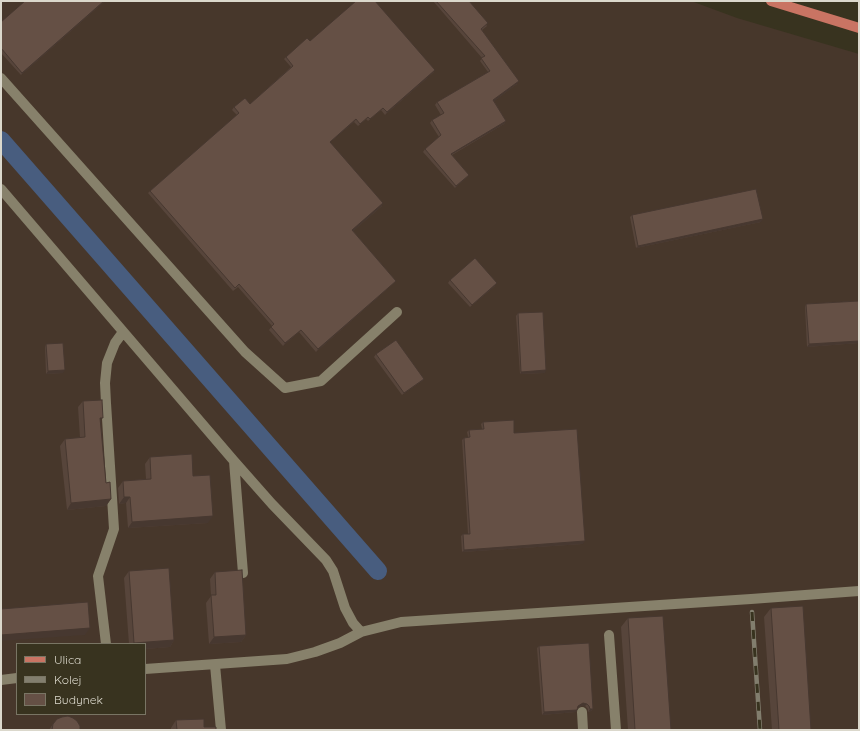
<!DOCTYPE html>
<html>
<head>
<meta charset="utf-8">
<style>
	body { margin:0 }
	#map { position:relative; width:860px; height:731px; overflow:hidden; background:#38331f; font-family:Quicksand,sans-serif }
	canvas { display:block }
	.frame { position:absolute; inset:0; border:2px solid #dbd8cc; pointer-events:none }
	.legend { position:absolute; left:16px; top:643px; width:130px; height:72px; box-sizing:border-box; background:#38331f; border:1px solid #797564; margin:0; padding:5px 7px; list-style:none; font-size:12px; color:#dbd8cc }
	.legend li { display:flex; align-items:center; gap:8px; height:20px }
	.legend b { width:20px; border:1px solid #797564 }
</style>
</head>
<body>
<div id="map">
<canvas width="860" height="731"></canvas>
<div class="frame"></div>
<ul class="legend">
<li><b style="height:5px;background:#c97463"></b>Ulica</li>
<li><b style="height:5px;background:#827e6e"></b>Kolej</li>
<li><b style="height:11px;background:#655045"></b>Budynek</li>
</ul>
</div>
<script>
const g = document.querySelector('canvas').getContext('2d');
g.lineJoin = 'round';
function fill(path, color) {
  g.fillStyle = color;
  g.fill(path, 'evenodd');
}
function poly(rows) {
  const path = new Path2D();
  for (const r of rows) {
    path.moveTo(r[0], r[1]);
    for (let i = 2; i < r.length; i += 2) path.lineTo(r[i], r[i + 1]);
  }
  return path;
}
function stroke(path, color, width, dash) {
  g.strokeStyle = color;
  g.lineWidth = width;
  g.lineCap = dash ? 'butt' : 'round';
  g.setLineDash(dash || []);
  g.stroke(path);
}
const industrial = poly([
	[1,1,691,1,737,18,859,54,859,730,1,730],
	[17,644,145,644,145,714,17,714]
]);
const canal = poly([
	[1,140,378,571]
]);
const lane = poly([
	[1,78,245,352,285,388,321,381,397,312],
	[1,189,234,461,272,504,326,560,333,571,345,608,353,623,361,632],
	[234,461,243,573],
	[609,635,616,730],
	[106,644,98,576,114,529,106,403,105,383,107,363,115,343,123,332],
	[215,665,221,730],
	[145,669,287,659,315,652,340,643,361,632,401,622,751,599,859,591],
	[1,680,17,678],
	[582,712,583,730]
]);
const primary = poly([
	[771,1,859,28]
]);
const rail = poly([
	[752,612,760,730]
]);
const wall = poly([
	[105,1,21,75,1,53,1,22],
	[433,1,469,1,487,26,482,30,517,84,494,101,506,121,504,124,452,155,469,175,467,177,455,188,423,152,425,149,439,137,430,123,432,120,441,115,435,105,437,102,488,72,480,61,482,58],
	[310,41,434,72,385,115,381,110,368,121,366,119,358,126,354,122,330,142,382,206,353,231,396,281,394,283,316,352,299,332,283,346,269,330,272,326,238,287,233,291,148,193,150,191,237,115,232,110,234,107,250,104,291,67,284,59,286,57],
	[632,215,761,222,636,248,630,217],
	[450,280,495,286,470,307,448,283],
	[859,301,859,343,807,347,805,307,806,304],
	[518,313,545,373,520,374,516,316],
	[46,344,63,373,46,374,45,347],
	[376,354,424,379,422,381,402,395,374,357],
	[83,401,100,422,106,483,111,499,106,506,67,510,60,446,65,439,80,438,78,407],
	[483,422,514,433,583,544,462,552,461,536,463,534,468,534,462,440,464,438,468,437,467,432,469,430,482,429,481,424],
	[150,457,193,476,208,523,128,528,126,503,119,504,118,488,123,481,146,479,145,464],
	[129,571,174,640,170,647,145,649,145,644,129,644,124,578],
	[215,572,246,635,241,642,209,644,206,603,211,596,210,579],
	[771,608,811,730,772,730,764,617],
	[628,618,671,730,628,730,621,627],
	[539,646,593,709,591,711,588,712,588,709,585,706,581,706,578,708,576,712,542,715,537,648],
	[176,720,216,730,171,730,171,728],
	[53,724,80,730,49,730]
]);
const shadedWall = poly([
	[104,1,105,1,21,75,22,73],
	[435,70,434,72,385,115,387,112],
	[519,81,517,84,492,103,493,100],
	[356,119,354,122,328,144,330,142],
	[506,121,504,124,449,156,451,154],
	[469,175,467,177,455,188,456,186],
	[383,203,382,206,351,233,352,230],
	[763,219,761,222,636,248,638,246],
	[396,281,394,283,316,352,318,349],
	[497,283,495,286,470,307,472,305],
	[301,330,299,332,283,346,285,343],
	[859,341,859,343,807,347,809,344],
	[65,370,63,373,46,374,48,371],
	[546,370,545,373,520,374,521,372],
	[424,379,422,381,402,395,404,393],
	[124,497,130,497,126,503,119,504],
	[111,499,106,506,67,510,71,503],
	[213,516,208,523,128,528,132,522],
	[585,541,583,544,462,552,464,550],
	[90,628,85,635,1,641,1,635],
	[246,635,241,642,209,644,214,637],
	[174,640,170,647,145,649,145,644,134,644,134,643],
	[583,703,587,704,585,706,581,706,576,709,578,706],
	[590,709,593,709,591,711,588,712],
	[577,710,576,712,542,715,544,712]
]);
const building = poly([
	[25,1,104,1,22,73,1,48,1,22,25,1],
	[356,1,375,1,435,70,387,112,383,108,370,119,368,117,360,124,356,119,330,142,383,203,352,230,396,281,318,349,301,330,285,343,271,327,274,324,239,284,235,288,150,191,239,113,234,107,245,98,250,104,293,66,286,57,307,38,310,41,356,1],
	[436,1,469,1,488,23,481,29,519,81,493,100,506,121,451,154,469,175,456,186,425,149,441,135,432,120,444,113,437,102,490,71,481,58,485,56,436,1],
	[756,189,763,219,638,246,632,215,756,189],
	[475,258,497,283,472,305,450,280,475,258],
	[859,301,859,341,809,344,806,304,859,301],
	[543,312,546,370,521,372,518,313,543,312],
	[396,340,424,379,404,393,376,354,396,340],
	[63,343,65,370,48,371,46,344,63,343],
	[102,400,103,418,100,418,106,483,110,482,111,499,71,503,65,439,85,437,83,401,102,400],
	[514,420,514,433,577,429,585,541,464,550,463,534,470,534,464,438,470,437,469,430,484,429,483,422,514,420],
	[192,454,193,476,210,475,213,516,132,522,130,497,124,497,123,481,151,479,150,457,192,454],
	[169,568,174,640,134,643,129,571,169,568],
	[242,570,246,635,214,637,211,595,216,595,215,572,242,570],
	[88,602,90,628,1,635,1,609,88,602],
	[803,606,811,730,779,730,771,608,803,606],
	[663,616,671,730,635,730,628,618,663,616],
	[589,643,593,709,590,709,589,706,587,704,583,703,578,706,577,710,544,712,539,646,589,643],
	[68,716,73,718,77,721,80,726,80,730,52,730,53,724,57,719,62,717,68,716],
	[204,719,204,727,216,727,216,730,177,730,176,720,204,719]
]);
fill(industrial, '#47372b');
stroke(canal, '#485d7f', 18);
stroke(lane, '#87816b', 10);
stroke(primary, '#c97463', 10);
stroke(rail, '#827e6e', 4.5);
stroke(rail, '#38331f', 3, [9]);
fill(wall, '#57453b');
fill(shadedWall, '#473830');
fill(building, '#655045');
stroke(building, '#473830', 1);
</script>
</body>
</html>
